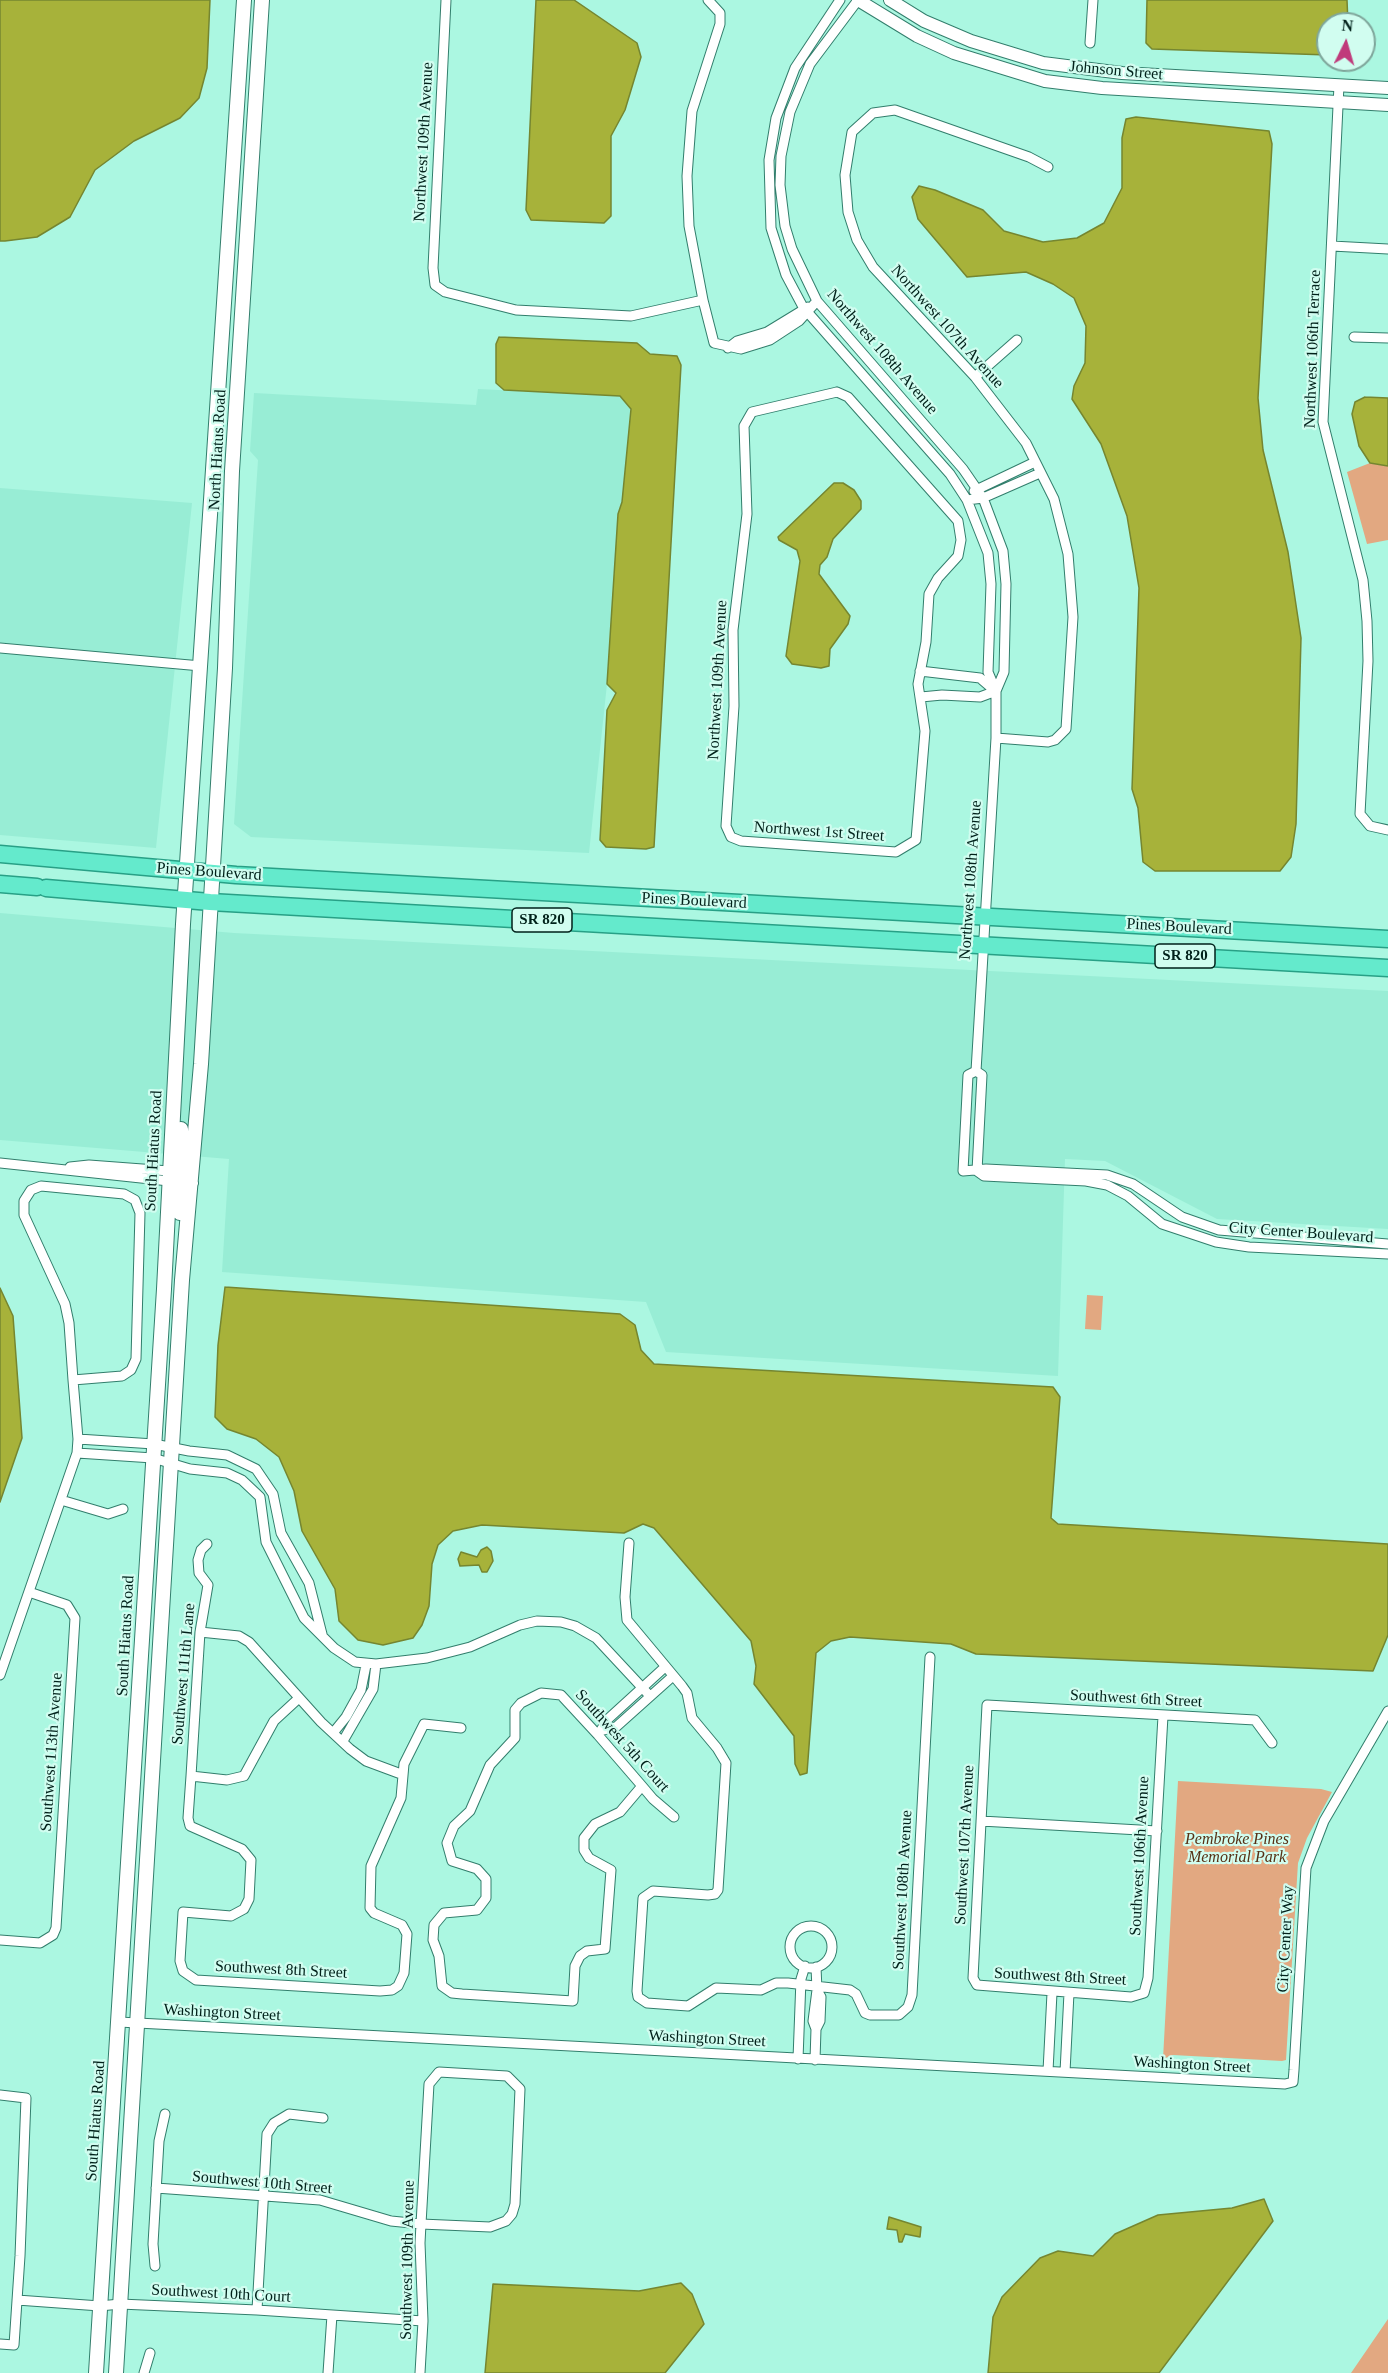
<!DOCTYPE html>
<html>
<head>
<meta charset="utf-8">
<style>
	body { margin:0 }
	#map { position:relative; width:1388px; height:2373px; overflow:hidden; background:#abf7e1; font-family:Georgia,serif }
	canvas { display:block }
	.north { position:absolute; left:1316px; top:12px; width:60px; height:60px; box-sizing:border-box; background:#d1fdf0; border:2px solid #7ea59a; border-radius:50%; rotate:5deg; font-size:16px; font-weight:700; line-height:24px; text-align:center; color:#01211a }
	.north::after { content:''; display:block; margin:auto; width:21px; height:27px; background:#c03a7b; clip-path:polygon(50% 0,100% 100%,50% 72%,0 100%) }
</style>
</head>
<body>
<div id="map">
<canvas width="1388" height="2373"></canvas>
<div class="north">N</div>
</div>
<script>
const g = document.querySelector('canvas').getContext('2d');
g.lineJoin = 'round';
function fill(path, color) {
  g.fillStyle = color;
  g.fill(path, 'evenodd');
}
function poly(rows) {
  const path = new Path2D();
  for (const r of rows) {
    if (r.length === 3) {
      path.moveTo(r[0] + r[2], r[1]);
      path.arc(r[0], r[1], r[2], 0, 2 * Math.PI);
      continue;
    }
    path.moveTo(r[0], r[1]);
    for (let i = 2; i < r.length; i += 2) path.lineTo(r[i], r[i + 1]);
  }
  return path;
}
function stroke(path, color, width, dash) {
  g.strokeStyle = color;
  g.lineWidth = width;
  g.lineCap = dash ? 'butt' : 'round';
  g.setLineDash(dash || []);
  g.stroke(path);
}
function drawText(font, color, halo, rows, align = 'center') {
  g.font = font + ' Georgia,serif';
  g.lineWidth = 4.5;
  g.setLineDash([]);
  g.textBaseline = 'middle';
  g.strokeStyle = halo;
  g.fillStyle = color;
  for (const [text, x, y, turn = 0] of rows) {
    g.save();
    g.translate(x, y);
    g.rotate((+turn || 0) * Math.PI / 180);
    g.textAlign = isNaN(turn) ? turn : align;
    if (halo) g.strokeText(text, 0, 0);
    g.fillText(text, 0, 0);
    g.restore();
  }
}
const built = poly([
	[478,389,620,396,631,409,607,684,589,853,251,837,234,824,258,460,250,451,254,393,476,405],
	[0,488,192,503,156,848,0,835],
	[0,913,234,933,1388,991,1388,1229,1217,1219,1105,1161,1065,1159,1058,1376,666,1352,646,1302,222,1272,229,1159,0,1140]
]);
const green = poly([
	[1370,463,1388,466,1388,540,1367,544,1347,472],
	[1087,1295,1103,1296,1101,1330,1085,1329],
	[1178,1781,1321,1789,1332,1792,1307,1838,1298,1863,1286,2060,1282,2061,1173,2055,1163,2059],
	[1388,2319,1388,2373,1351,2373]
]);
const water = poly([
	[0,0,210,0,207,68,199,98,180,118,134,141,95,170,70,217,37,237,5,241,0,241,0,0],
	[536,0,574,0,637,43,641,57,625,110,611,136,611,216,604,223,531,220,526,210,536,0],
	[1147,0,1347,0,1348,24,1328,24,1328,55,1152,49,1146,43,1147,0],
	[1136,117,1269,131,1272,144,1258,398,1263,450,1288,552,1301,638,1296,824,1291,857,1280,871,1155,871,1143,862,1138,808,1132,789,1139,588,1127,516,1101,444,1072,399,1074,386,1085,363,1086,326,1074,298,1053,284,1026,272,967,277,918,219,912,197,919,186,935,190,983,210,1004,231,1043,242,1077,238,1104,223,1122,188,1122,138,1126,119,1136,117],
	[499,337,637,343,650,354,677,356,681,365,654,847,646,849,606,847,600,840,607,710,616,693,607,684,618,514,622,502,631,409,620,396,504,390,496,383,496,344,499,337],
	[1365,397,1388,398,1388,466,1370,463,1359,446,1352,414,1355,402,1365,397],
	[834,483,843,483,854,490,861,501,861,509,833,539,827,557,820,565,819,574,850,616,848,624,830,649,829,666,821,668,792,664,786,656,800,561,797,550,779,540,778,537,834,483],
	[225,1287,620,1314,635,1325,641,1350,654,1364,1053,1387,1060,1397,1051,1518,1058,1524,1388,1544,1388,1635,1373,1671,976,1654,951,1644,850,1637,831,1641,816,1653,807,1773,800,1775,795,1764,794,1736,754,1684,756,1666,751,1641,654,1528,643,1524,624,1533,482,1525,453,1531,438,1545,432,1564,429,1606,422,1625,413,1638,383,1645,358,1640,339,1621,335,1589,302,1531,294,1491,279,1457,256,1439,227,1429,215,1417,218,1345,225,1287],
	[0,1288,13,1316,22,1438,0,1502,0,1288],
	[487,1547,491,1551,493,1561,487,1572,482,1572,479,1565,460,1566,458,1559,461,1552,477,1557,481,1550,487,1547],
	[1264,2199,1273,2221,1159,2373,988,2373,993,2317,1002,2297,1040,2258,1058,2251,1093,2256,1115,2234,1158,2215,1232,2208,1264,2199],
	[889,2217,921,2227,920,2237,905,2234,902,2242,899,2242,897,2230,887,2229,889,2217],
	[681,2283,692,2294,704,2324,665,2373,485,2373,493,2284,639,2291,681,2283]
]);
const minor = poly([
	[446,0,433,268,435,285,445,292,516,310,631,316,703,300,714,343,741,349,770,340,799,321,817,301],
	[840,0,795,68,776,118,769,160,771,228,786,275,803,307,950,474,967,500,988,553,991,584,988,672,996,691,996,738,976,1071],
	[858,0,810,64,790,112,781,156,780,185,785,226,792,249,817,301,963,469,983,498,1003,551,1006,584,1004,672,996,691],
	[1090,43,1093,0],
	[1339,85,1323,422,1363,580,1367,621,1368,661,1360,814,1370,826,1388,830],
	[1332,246,1388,249],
	[703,300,689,226,687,176,692,111,720,24,720,13,708,0],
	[1354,337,1388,338],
	[728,348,737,341,767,332,808,307],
	[975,377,1017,340],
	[837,392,848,397,958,521,961,540,958,556,938,578,929,594,926,642,918,684,925,731,916,840,896,852,741,841,731,837,726,826,734,706,733,630,747,514,744,426,752,412,837,392],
	[974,491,1035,462],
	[967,500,983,498,1040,473],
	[0,648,201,666],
	[920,671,980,678,994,690],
	[921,697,942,695,980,697,996,691],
	[996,738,1048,742,1055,740,1066,729,1073,617,1068,554,1054,499,1026,443,975,377,873,267,857,240,848,212,845,175,852,132,873,113,895,110,1029,157,1048,167],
	[976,1071,968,1075,963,1171,986,1169,1107,1175,1133,1184,1182,1217,1219,1230,1388,1244],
	[976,1071,982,1075,977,1171],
	[0,1163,169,1181],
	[70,1167,89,1165,169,1171],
	[977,1171,984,1176,1086,1181,1107,1185,1128,1196,1162,1224,1216,1242,1249,1247,1388,1254],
	[78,1439,154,1444,189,1451,227,1455,256,1469,273,1494,281,1533,309,1583,322,1634],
	[77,1453,153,1458,190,1469,227,1473,242,1480,260,1497,266,1542,304,1618,334,1648,355,1662,376,1664,427,1658,470,1647,520,1625,537,1621,561,1622,575,1626,596,1638,650,1696],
	[61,1500,108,1514,123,1509],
	[629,1543,625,1597,627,1620,682,1686,687,1693,692,1718,717,1748,726,1763,718,1890,715,1894,708,1895,653,1891,643,1898,637,1991,638,1997,647,2003,688,2006,716,1988,761,1990,776,1983,788,1983,850,1990,856,1994,865,2013,870,2015,899,2015,908,2007,912,1995,930,1657],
	[200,1632,239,1636,249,1642,321,1722,350,1749,366,1761,401,1774],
	[0,1675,77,1453,78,1439,73,1380,69,1323,65,1304,24,1215,24,1201,31,1190,41,1186,124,1194,135,1200,140,1213,136,1359,131,1370,122,1376,73,1380],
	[299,1698,274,1721,244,1776,227,1780,191,1776,188,1818,190,1826,242,1849,251,1860,249,1899,244,1909,231,1916,183,1912,180,1961,183,1971,196,1980,380,1991,392,1990,398,1986,404,1973,407,1934,402,1925,374,1913,370,1908,371,1866,401,1798,404,1764,424,1724,461,1728],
	[1163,1716,1148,1978,1144,1993,1131,1997,977,1985,973,1978,987,1705,1255,1720,1272,1743],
	[603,1730,616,1727,673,1676],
	[333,1733,346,1717,361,1690,366,1665],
	[598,1735,608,1719,665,1667],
	[343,1741,373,1689,376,1664],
	[191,1776,200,1632,208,1585,199,1573,198,1560,201,1550,207,1544],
	[642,1786,620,1812,595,1824,584,1838,584,1850,589,1858,611,1870,605,1949,587,1951,580,1956,575,1966,573,2001,462,1994,452,1993,442,1986,439,1956,433,1940,434,1925,444,1913,477,1910,486,1898,486,1879,477,1869,452,1861,447,1843,454,1826,470,1811,490,1765,515,1738,515,1710,521,1703,541,1693,561,1695,598,1735,642,1786,653,1799,674,1817],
	[981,1821,1157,1831],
	[811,1947,21],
	[0,1940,40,1943,53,1935,56,1928,75,1618,67,1605,29,1592],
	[119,2022,1285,2084,1293,2082,1294,2070,1306,1868,1324,1821,1388,1711],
	[816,2029,820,2021,821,1997,817,1990],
	[798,2059,801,1979,805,1966],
	[815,2060,816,2029,813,2021,817,1990,816,1967],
	[1048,2071,1052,1993],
	[1065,2072,1069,1993],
	[0,2095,26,2098,20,2256,14,2345,0,2344],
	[156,2188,320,2200,391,2221,421,2224,490,2227,506,2221,512,2214,515,2204,520,2089,507,2076,439,2072,429,2084,421,2224,420,2243,423,2321,420,2373],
	[155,2266,153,2244,159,2141,165,2114],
	[17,2300,100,2306,120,2304,257,2310,423,2321],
	[257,2310,267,2134,274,2123,289,2114,323,2118],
	[144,2373,150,2353],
	[328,2373,332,2315]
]);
const tertiary = poly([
	[858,0,917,36,954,53,1045,81,1102,88,1388,105],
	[890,0,924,21,971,41,1043,63,1122,73,1388,88]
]);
const secondary = poly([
	[181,1129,182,1170,191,1183],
	[170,1172,178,1183,181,1197,180,1213],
	[96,2373,164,1289,183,924,244,0],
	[116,2373,182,1280,201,1064,225,668,232,471,262,0]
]);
const trunk = poly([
	[0,854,236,875,1388,939],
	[0,884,37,887],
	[46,888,210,902,1388,968]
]);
const shields = [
	[542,920,60],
	[1185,956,60]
];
const shieldNames = [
	["SR 820",542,920],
	["SR 820",1185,956]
];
const streetNames = [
	["Johnson Street",1116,71,5],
	["Northwest 109th Avenue",424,142,-87],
	["Northwest 107th Avenue",947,327,48],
	["Northwest 106th Terrace",1313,349,-88],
	["Northwest 108th Avenue",882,352,49],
	["North Hiatus Road",218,450,-87],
	["Northwest 109th Avenue",718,680,-87],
	["Northwest 1st Street",819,832,4],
	["Pines Boulevard",209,872,4],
	["Northwest 108th Avenue",971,880,-86],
	["Pines Boulevard",694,901,3],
	["Pines Boulevard",1179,927,3],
	["South Hiatus Road",154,1151,-87],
	["City Center Boulevard",1301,1233,4],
	["South Hiatus Road",126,1636,-87],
	["Southwest 111th Lane",184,1674,-85],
	["Southwest 6th Street",1136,1699,3],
	["Southwest 5th Court",622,1741,48],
	["Southwest 113th Avenue",52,1752,-86],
	["Southwest 107th Avenue",965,1845,-87],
	["Southwest 106th Avenue",1140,1856,-87],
	["Southwest 108th Avenue",903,1890,-87],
	["City Center Way",1286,1939,-87],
	["Southwest 8th Street",281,1970,3],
	["Southwest 8th Street",1060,1977,3],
	["Washington Street",222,2013,3],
	["Washington Street",707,2039,3],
	["Washington Street",1192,2065,3],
	["South Hiatus Road",96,2121,-86],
	["Southwest 10th Street",262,2183,5],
	["Southwest 109th Avenue",408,2260,-89],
	["Southwest 10th Court",221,2294,3]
];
const parkNames = [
	["Pembroke Pines",1237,1840],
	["Memorial Park",1237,1858]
];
fill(built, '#98edd5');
fill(green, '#e2a881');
fill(water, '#a7b23a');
stroke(water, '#758630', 1.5);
stroke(minor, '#327e6c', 11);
stroke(tertiary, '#327e6c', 14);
stroke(secondary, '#327e6c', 16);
stroke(trunk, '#28a086', 19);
stroke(minor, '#fff', 9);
stroke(tertiary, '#fff', 12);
stroke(secondary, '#fff', 14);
stroke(trunk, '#64eacc', 16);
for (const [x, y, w] of shields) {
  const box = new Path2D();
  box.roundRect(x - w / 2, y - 12, w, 24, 4.5);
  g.fillStyle = '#d1fdf0';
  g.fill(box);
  stroke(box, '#01211a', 1.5);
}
drawText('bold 15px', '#01211a', null, shieldNames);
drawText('16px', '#01211a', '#d1fdf0', streetNames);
drawText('italic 16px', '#573115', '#d1fdf0', parkNames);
</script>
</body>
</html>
